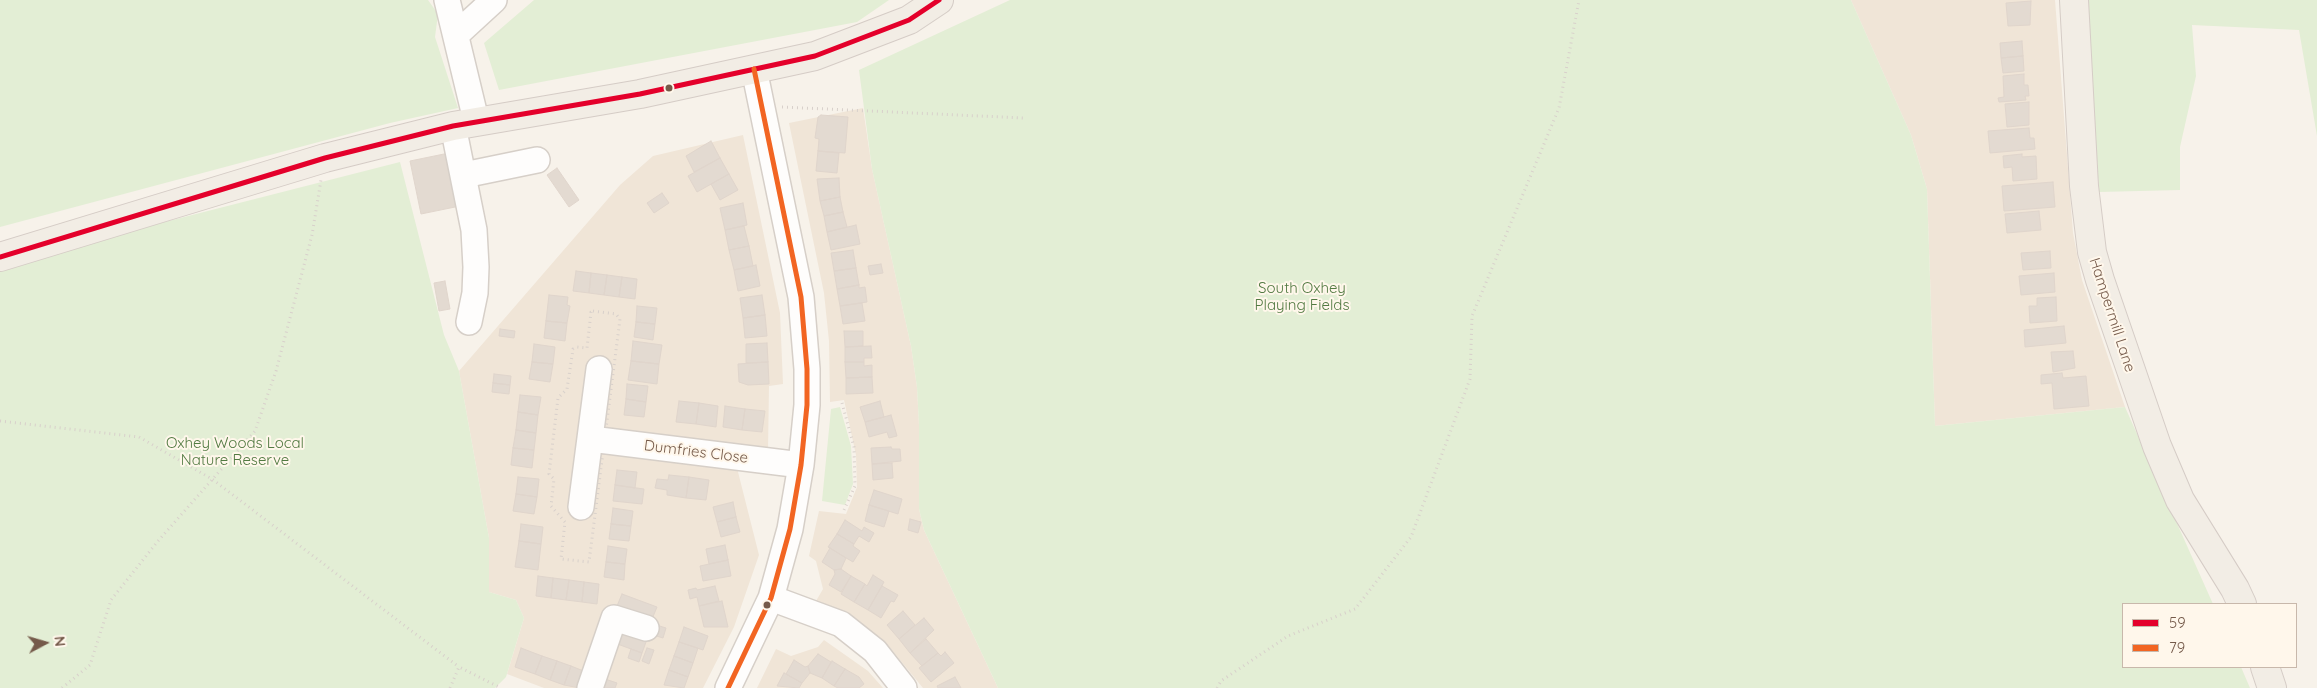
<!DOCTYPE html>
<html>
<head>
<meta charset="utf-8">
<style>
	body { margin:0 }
	#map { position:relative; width:2317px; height:688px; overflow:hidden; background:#f7f2ea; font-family:Quicksand,sans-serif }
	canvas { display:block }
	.legend { position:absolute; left:2122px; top:603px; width:175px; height:65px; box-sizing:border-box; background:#fff7eb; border:1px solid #c8b8ab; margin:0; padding:6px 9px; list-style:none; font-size:15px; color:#755a4a }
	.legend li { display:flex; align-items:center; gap:10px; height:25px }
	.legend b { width:25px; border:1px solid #c8b8ab }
	.north { position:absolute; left:20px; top:618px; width:50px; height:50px; -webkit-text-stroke:4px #fff7eb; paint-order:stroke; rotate:84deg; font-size:14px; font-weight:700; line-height:20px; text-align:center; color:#755a4a }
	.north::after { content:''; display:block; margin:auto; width:18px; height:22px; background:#755a4a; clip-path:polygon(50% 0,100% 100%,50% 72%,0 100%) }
</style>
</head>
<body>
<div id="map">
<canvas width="2317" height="688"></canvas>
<ul class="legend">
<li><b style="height:6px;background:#e4002b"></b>59</li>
<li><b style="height:6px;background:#f26522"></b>79</li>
</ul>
<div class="north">N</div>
</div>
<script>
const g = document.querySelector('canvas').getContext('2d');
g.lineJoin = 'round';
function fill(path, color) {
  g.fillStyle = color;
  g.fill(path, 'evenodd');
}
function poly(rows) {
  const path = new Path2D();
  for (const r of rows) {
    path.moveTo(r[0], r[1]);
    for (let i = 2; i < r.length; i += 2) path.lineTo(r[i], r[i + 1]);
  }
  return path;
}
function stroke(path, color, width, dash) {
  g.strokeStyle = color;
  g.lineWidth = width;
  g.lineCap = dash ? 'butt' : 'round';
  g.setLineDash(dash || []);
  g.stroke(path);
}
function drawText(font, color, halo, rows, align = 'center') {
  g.font = font + ' Quicksand,sans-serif';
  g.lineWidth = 4;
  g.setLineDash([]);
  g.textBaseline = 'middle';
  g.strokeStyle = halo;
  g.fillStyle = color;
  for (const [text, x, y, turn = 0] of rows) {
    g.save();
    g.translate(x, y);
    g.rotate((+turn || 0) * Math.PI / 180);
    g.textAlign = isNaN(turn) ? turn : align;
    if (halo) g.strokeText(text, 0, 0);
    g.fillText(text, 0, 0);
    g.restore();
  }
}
const residential = poly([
	[1851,0,2055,0,2073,233,2082,280,2125,407,1935,426,1927,189,1911,135],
	[863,108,872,169,911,346,917,387,919,425,919,509,924,530,998,688,923,688,891,649,876,637,849,618,816,601,823,589,816,561,809,556,819,511,846,514,857,487,856,455,844,400,830,402,829,341,824,293,789,123],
	[743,135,780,313,783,384,769,386,768,450,740,446,738,472,759,555,734,627,703,688,544,688,507,674,524,618,516,600,489,592,489,538,459,371,620,185,653,156],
	[824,640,868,671,883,688,757,688,776,649,791,656,818,647]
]);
const green = poly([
	[0,0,428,0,438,14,435,37,458,108,390,123,0,227],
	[534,0,889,0,857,22,499,90,484,43],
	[1010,0,1851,0,1911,135,1927,189,1935,426,2125,407,2213,604,2123,604,2123,667,2241,667,2250,688,998,688,924,530,919,509,919,425,917,387,911,346,872,169,859,70],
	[2087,0,2317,0,2317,136,2299,30,2192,25,2196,76,2180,147,2180,190,2099,192],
	[400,162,444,335,459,371,489,538,489,592,516,600,524,618,506,677,495,688,0,688,0,271,98,239],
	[840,407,851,446,853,484,845,505,822,501,831,409]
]);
const building = poly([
	[2031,1,2030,25,2008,26,2006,3,2031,1],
	[2022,41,2023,56,2001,58,2000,43,2022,41],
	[2023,56,2024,71,2003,73,2001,58,2023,56],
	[2024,74,2024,85,2028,85,2029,96,2025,96,2026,100,1999,102,1998,98,2004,97,2003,76,2024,74],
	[2029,102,2029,125,2007,127,2005,104,2029,102],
	[821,115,848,117,845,153,818,151,819,139,815,138,818,117,821,115],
	[2029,128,2030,138,2034,138,2035,149,1990,153,1988,131,2029,128],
	[711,141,720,158,694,172,686,156,711,141],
	[818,151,839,153,837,173,816,171,818,151],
	[449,153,460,206,421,214,410,161,449,153],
	[2022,154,2022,157,2036,156,2037,179,2013,181,2012,167,2004,168,2003,156,2022,154],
	[720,158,729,174,697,192,688,176,720,158],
	[557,168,579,200,569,207,547,175,557,168],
	[729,174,738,190,720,200,711,184,729,174],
	[839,178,840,197,820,201,817,179,839,178],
	[2053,182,2055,207,2004,211,2002,186,2053,182],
	[662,193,669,203,654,213,647,203,662,193],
	[840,197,843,212,824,216,820,201,840,197],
	[743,203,747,225,725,230,720,208,743,203],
	[2039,211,2041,230,2007,233,2005,214,2039,211],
	[843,212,847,227,827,232,824,216,843,212],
	[856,225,860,244,831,250,827,232,856,225],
	[744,226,749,246,729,250,725,230,744,226],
	[749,246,753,266,734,270,729,250,749,246],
	[853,250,856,268,834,271,831,253,853,250],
	[2050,251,2051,268,2023,270,2021,253,2050,251],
	[881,264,883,273,870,275,868,266,881,264],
	[756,265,760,286,738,291,734,270,756,265],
	[856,268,859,285,837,289,834,271,856,268],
	[576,271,591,273,589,293,573,291,576,271],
	[591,273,607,275,604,295,589,293,591,273],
	[2054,273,2055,292,2021,295,2019,276,2054,273],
	[607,275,622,277,619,297,604,295,607,275],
	[622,277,637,279,635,299,619,297,622,277],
	[445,281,450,309,439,311,434,283,445,281],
	[859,285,859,288,865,287,867,302,840,306,837,289,859,285],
	[549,295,568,297,567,305,570,306,567,323,546,321,549,295],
	[762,295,765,315,743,318,740,298,762,295],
	[2056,297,2057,321,2030,323,2029,306,2037,306,2037,298,2056,297],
	[862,303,865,321,843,324,840,306,862,303],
	[637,306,657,308,655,324,636,322,637,306],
	[765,315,767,336,745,338,743,318,765,315],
	[546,321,567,323,565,341,544,338,546,321],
	[636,322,655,324,653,340,634,337,636,322],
	[2064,326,2066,343,2025,347,2024,330,2064,326],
	[500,329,515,331,514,338,499,336,500,329],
	[844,331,863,331,863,346,845,347,844,331],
	[633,341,662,345,659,364,631,361,633,341],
	[767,343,768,362,746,363,746,344,767,343],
	[534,344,555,347,553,364,532,362,534,344],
	[871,346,872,358,864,358,864,362,845,362,845,347,871,346],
	[2073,351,2075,368,2053,372,2051,352,2073,351],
	[631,361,659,364,657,384,628,380,631,361],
	[532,362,553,364,550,382,529,379,532,362],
	[768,362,769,384,748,385,739,382,738,364,768,362],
	[845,362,864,362,864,366,872,365,872,377,846,378,845,362],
	[2062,373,2063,378,2086,376,2089,406,2054,409,2052,383,2041,384,2041,375,2062,373],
	[494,374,511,376,510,385,493,383,494,374],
	[872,377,873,393,846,394,846,378,872,377],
	[493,383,510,385,509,394,492,392,493,383],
	[627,384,648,386,646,402,626,399,627,384],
	[520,395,541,397,538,415,518,412,520,395],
	[626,399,646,402,644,417,624,415,626,399],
	[679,401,699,403,696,424,676,422,679,401],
	[880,401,884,417,865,422,860,407,880,401],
	[699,403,718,406,716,427,696,424,699,403],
	[725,406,745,409,742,430,723,427,725,406],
	[745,409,765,411,762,432,742,430,745,409],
	[518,412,538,415,536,433,516,430,518,412],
	[891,415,897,436,889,438,887,432,869,437,865,422,891,415],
	[516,430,536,433,534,450,513,448,516,430],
	[891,447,892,449,900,449,901,461,872,464,871,448,891,447],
	[513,448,534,450,532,468,511,465,513,448],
	[892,463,893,478,873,480,872,464,892,463],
	[617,470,637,472,635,488,615,485,617,470],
	[669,475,689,477,686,498,667,495,667,490,655,488,657,479,668,480,669,475],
	[518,477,539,479,537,497,516,494,518,477],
	[689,477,709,480,706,500,686,498,689,477],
	[615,485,644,489,642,504,613,501,615,485],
	[874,490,902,499,898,514,869,505,874,490],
	[516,494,537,497,534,514,513,511,516,494],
	[733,502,736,517,717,522,713,507,733,502],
	[869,505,889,511,884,527,865,521,869,505],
	[613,508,633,511,631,526,611,524,613,508],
	[736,517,740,532,721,537,717,522,736,517],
	[910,519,921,522,918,533,908,530,910,519],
	[845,520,862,531,864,527,874,533,869,542,859,536,854,544,837,534,845,520],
	[521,524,543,527,541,544,519,541,521,524],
	[611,524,631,526,629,541,609,539,611,524],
	[837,534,854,544,853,546,860,551,853,562,828,547,837,534],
	[519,541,541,544,538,570,515,567,519,541],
	[725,545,728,560,709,564,706,549,725,545],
	[608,546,627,549,625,564,606,562,608,546],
	[830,548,846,558,841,569,834,570,822,562,830,548],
	[728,560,731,576,703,581,700,566,728,560],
	[606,562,625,564,624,580,604,577,606,562],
	[841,569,851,576,841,592,829,585,835,574,834,570,841,569],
	[873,575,884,582,868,610,854,602,865,584,867,586,873,575],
	[538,576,553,578,551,598,536,596,538,576],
	[851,576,865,584,854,602,841,594,851,576],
	[553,578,569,580,566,600,551,598,553,578],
	[569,580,584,582,582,602,566,600,569,580],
	[584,582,599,584,597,604,582,602,584,582],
	[715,586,719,601,699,606,697,597,690,599,688,590,696,588,697,590,715,586],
	[882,586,898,595,894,602,891,601,881,618,868,610,882,586],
	[622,594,657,607,652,619,617,606,622,594],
	[722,601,728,627,704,627,699,606,722,601],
	[903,611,915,625,899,639,887,625,903,611],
	[924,618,934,630,910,653,899,639,924,618],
	[650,623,666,628,663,638,647,633,650,623],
	[684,627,708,636,703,650,679,642,684,627],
	[617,630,646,642,642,653,612,642,617,630],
	[926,639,938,653,922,666,910,653,926,639],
	[679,642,698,648,693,663,674,656,679,642],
	[521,648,542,656,535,674,515,667,521,648],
	[647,648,654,650,649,664,642,661,647,648],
	[631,649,642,653,639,662,628,658,631,649],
	[945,652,954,663,931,682,919,668,938,653,941,656,945,652],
	[818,654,831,662,822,678,810,673,808,666,818,654],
	[542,656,557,661,550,680,535,674,542,656],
	[674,656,693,663,688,677,669,670,674,656],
	[794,660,805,667,808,666,810,673,802,683,786,674,794,660],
	[557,661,571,666,564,685,550,680,557,661],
	[832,661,845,669,834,686,822,678,832,661],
	[571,666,586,672,580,688,564,685,571,666],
	[845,669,859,677,864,684,859,688,838,688,834,686,845,669],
	[669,670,688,677,684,688,664,685,669,670],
	[784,673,802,683,799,688,777,686,784,673],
	[955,677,961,688,938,688,937,686,955,677],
	[602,678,617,683,615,688,599,688,602,678]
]);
const path = poly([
	[782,107,1024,118],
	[593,311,616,314,620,319,589,562,561,559,565,522,551,506,554,479,549,474,558,398,567,389,573,349,577,347,587,348,591,312,593,311],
	[842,403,854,447,855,486,844,510],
	[0,421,139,437,212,479,459,667],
	[62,688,90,665,111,600,158,541,255,431,276,371,312,235,321,180],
	[450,688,459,667,501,688],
	[1217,688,1221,681,1288,636,1355,609,1411,537,1470,379,1472,316,1559,108,1579,0]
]);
const minor = poly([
	[447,0,476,120],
	[457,34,494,0],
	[453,126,474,230,476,267,475,293,469,322],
	[464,175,537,160],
	[591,439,801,465],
	[581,507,599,369],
	[771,598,841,624,875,651,904,688],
	[590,688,614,618,646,628],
	[728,688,771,598,790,529,801,465,807,405,807,369,801,297,754,69]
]);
const major = poly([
	[2074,0,2084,186,2092,252,2100,280,2157,446,2180,500,2235,589,2242,604],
	[0,257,325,158,453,126,640,94,815,56,909,20,939,0],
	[2265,667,2272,688]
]);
const bus1 = poly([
	[0,257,325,158,453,126,640,94,815,56,909,20,939,0]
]);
const bus2 = poly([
	[728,688,771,598,790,529,801,465,807,405,807,369,801,297,754,69]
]);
const markers = [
	[669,88,4.5,"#755a4a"],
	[767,605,4.5,"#755a4a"]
];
const parkNames = [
	["South Oxhey",1302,288],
	["Playing Fields",1302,305],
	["Oxhey Woods Local",235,443],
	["Nature Reserve",235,460]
];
const streetNames = [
	["Hampermill Lane",2112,315,72],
	["Dumfries Close",696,452,7]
];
fill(residential, '#f0e5d7');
fill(green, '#e3eed5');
fill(building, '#e3dad1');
stroke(building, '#e0d5cc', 1);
stroke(minor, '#d6cfc8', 28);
stroke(major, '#d5ccc6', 30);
stroke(path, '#d8d0cb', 3, [1, 4]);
stroke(minor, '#fefdfc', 25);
stroke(major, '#f2ede5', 28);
stroke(bus1, '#e4002b', 5);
stroke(bus2, '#f26522', 5);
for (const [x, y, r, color] of markers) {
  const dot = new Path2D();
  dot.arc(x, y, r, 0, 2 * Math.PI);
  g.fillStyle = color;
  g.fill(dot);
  stroke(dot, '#fff7eb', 2);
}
drawText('15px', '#527a42', '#fff7eb', parkNames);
drawText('15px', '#755a4a', '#fff7eb', streetNames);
</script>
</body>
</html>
